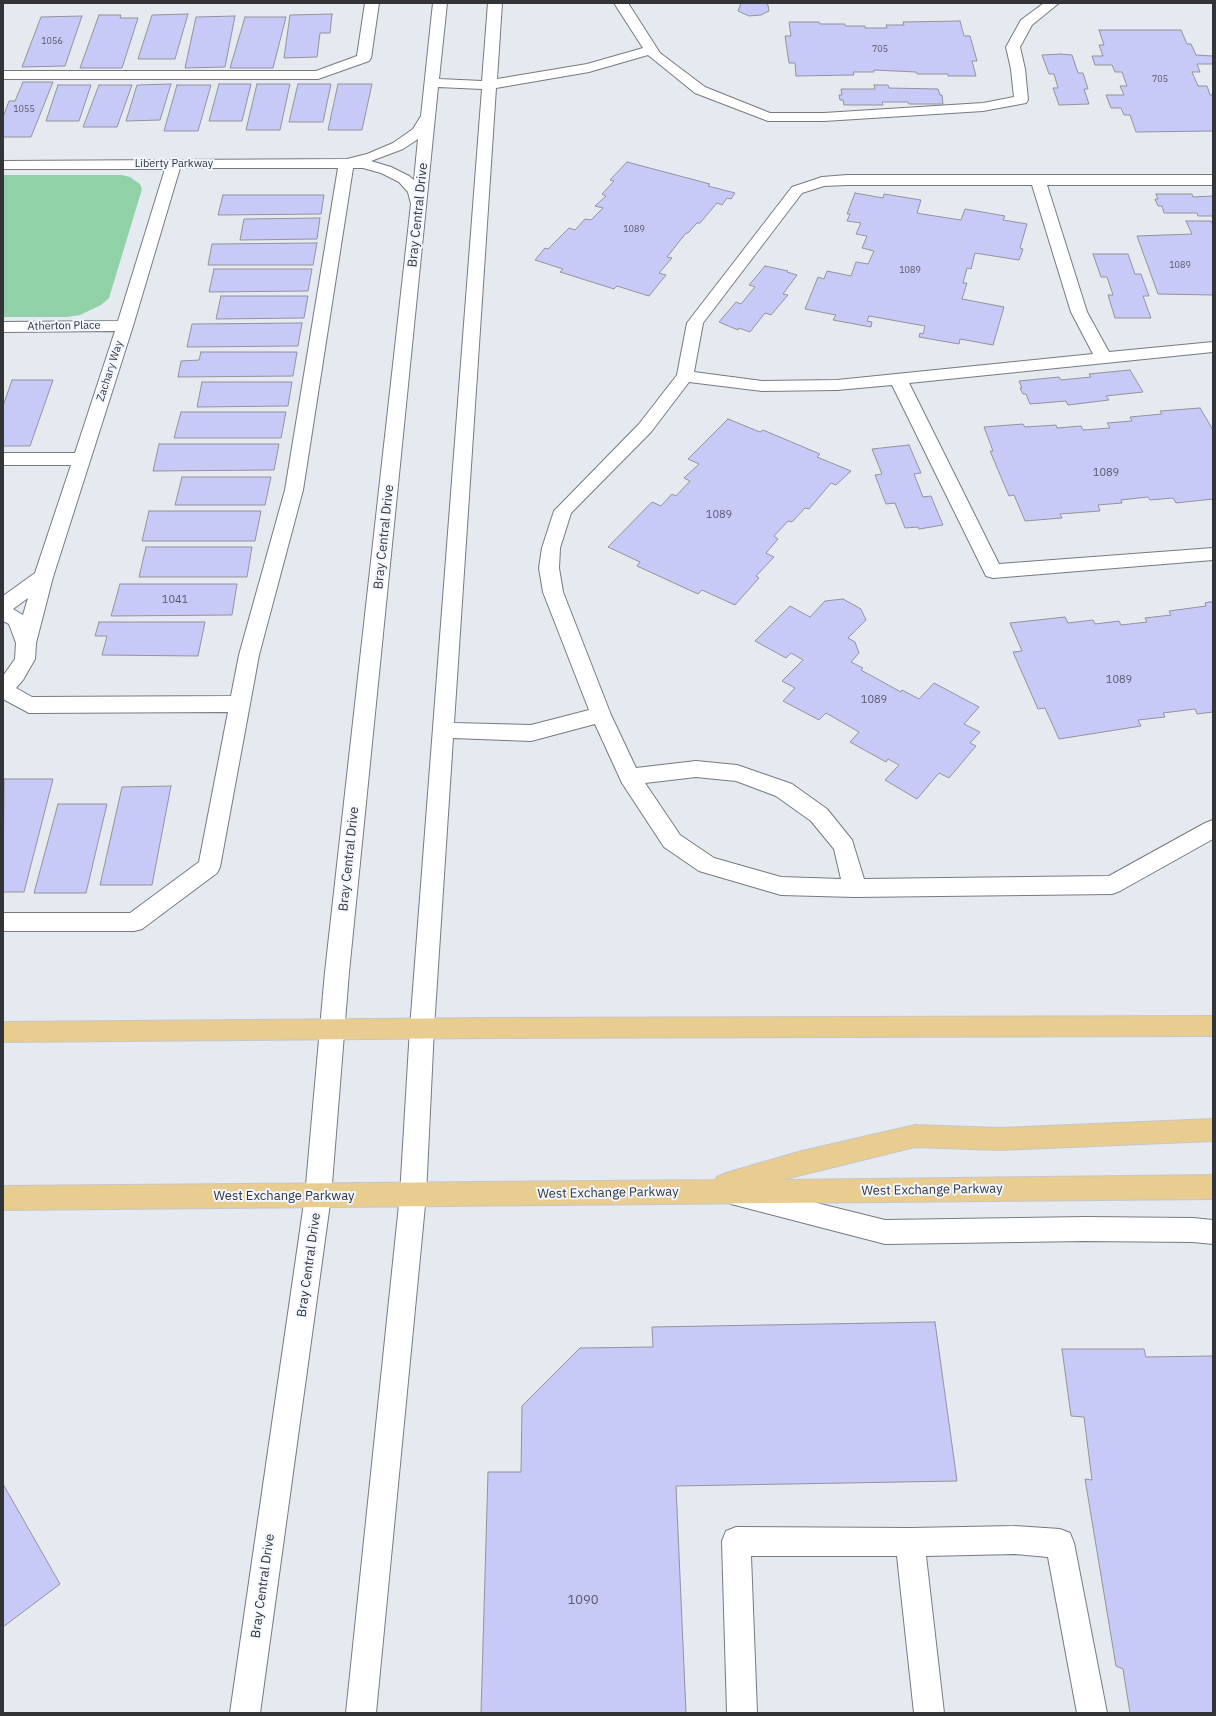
<!DOCTYPE html>
<html>
<head>
<meta charset="utf-8">
<style>
	body { margin:0 }
	#map { position:relative; width:1216px; height:1716px; overflow:hidden; background:#e5eaf1; font-family:"IBM Plex Sans",sans-serif }
	canvas { display:block }
	.frame { position:absolute; inset:0; border:4px solid #323437; pointer-events:none }
</style>
</head>
<body>
<div id="map">
<canvas width="1216" height="1716"></canvas>
<div class="frame"></div>
</div>
<script>
const g = document.querySelector('canvas').getContext('2d');
g.lineJoin = 'round';
function fill(path, color) {
  g.fillStyle = color;
  g.fill(path, 'evenodd');
}
function poly(rows) {
  const path = new Path2D();
  for (const r of rows) {
    path.moveTo(r[0], r[1]);
    for (let i = 2; i < r.length; i += 2) path.lineTo(r[i], r[i + 1]);
  }
  return path;
}
function stroke(path, color, width, dash) {
  g.strokeStyle = color;
  g.lineWidth = width;
  g.lineCap = dash ? 'butt' : 'round';
  g.setLineDash(dash || []);
  g.stroke(path);
}
function drawText(font, color, halo, rows, align = 'center') {
  g.font = font + ' "IBM Plex Sans",sans-serif';
  g.lineWidth = 4;
  g.setLineDash([]);
  g.textBaseline = 'middle';
  g.strokeStyle = halo;
  g.fillStyle = color;
  for (const [text, x, y, turn = 0] of rows) {
    g.save();
    g.translate(x, y);
    g.rotate((+turn || 0) * Math.PI / 180);
    g.textAlign = isNaN(turn) ? turn : align;
    if (halo) g.strokeText(text, 0, 0);
    g.fillText(text, 0, 0);
    g.restore();
  }
}
const green = poly([
	[3,175,122,175,130,177,140,184,142,189,109,298,101,305,80,315,67,317,3,317]
]);
const building = poly([
	[741,3,765,3,768,5,769,11,761,15,749,16,738,11,741,3],
	[188,14,175,59,138,59,152,15,188,14],
	[332,14,330,33,320,33,317,57,284,58,290,15,332,14],
	[99,15,121,15,120,18,138,18,122,68,80,68,99,15],
	[82,16,65,66,22,67,41,17,82,16],
	[235,16,225,67,185,68,196,17,235,16],
	[245,17,286,17,273,68,230,68,245,17],
	[960,21,964,36,970,36,977,61,972,61,976,76,948,76,948,74,917,74,916,72,874,70,874,72,853,72,854,75,796,76,795,63,789,63,785,36,791,36,789,22,819,22,820,24,845,24,845,26,865,26,865,28,887,28,886,25,904,25,903,22,960,21],
	[1099,30,1181,30,1187,44,1191,44,1196,55,1213,56,1213,64,1197,64,1200,72,1192,72,1198,86,1207,86,1210,95,1213,95,1213,131,1136,132,1130,115,1124,115,1121,108,1111,108,1106,95,1124,95,1120,86,1127,86,1122,72,1115,72,1112,65,1095,65,1092,56,1103,56,1099,45,1104,45,1099,30],
	[1061,54,1072,55,1078,73,1083,73,1088,89,1084,89,1089,104,1059,105,1053,88,1058,88,1054,74,1049,74,1042,55,1061,54],
	[23,82,53,82,31,137,3,137,3,117,9,101,15,101,23,82],
	[171,84,160,120,126,121,137,85,171,84],
	[219,84,251,84,242,121,209,121,219,84],
	[257,84,290,84,280,130,246,130,257,84],
	[298,84,331,84,323,122,289,122,298,84],
	[338,84,372,84,362,130,328,130,338,84],
	[58,85,91,85,79,121,46,121,58,85],
	[99,85,132,85,117,127,83,127,99,85],
	[177,85,211,85,198,131,164,131,177,85],
	[874,85,888,85,889,88,938,89,940,95,942,95,943,104,909,104,908,102,882,102,883,105,844,105,843,100,840,100,839,95,842,95,841,89,875,89,874,85],
	[627,162,710,184,708,186,735,193,731,199,727,198,722,205,717,203,700,223,697,223,688,233,686,233,667,257,672,258,659,273,666,275,649,296,617,286,614,289,560,272,563,269,535,260,545,248,548,249,569,228,575,230,585,219,591,220,603,208,595,206,606,196,602,194,614,181,610,180,627,162],
	[855,193,883,198,884,194,921,200,917,213,922,214,961,220,965,209,1005,216,1003,220,1027,224,1020,248,1023,249,1019,260,975,253,971,269,967,268,963,283,967,283,962,299,1004,307,993,345,960,339,959,344,919,337,920,333,923,334,925,326,869,316,867,321,872,322,871,327,833,320,836,315,805,309,818,277,824,279,827,271,851,276,856,262,868,264,874,251,862,248,867,236,856,234,861,223,847,221,850,214,847,214,855,193],
	[1156,194,1192,194,1193,197,1213,196,1213,216,1198,216,1197,213,1164,213,1162,206,1158,206,1155,199,1158,199,1156,194],
	[223,195,324,195,321,214,218,215,223,195],
	[320,218,317,239,240,240,244,219,320,218],
	[1186,221,1211,221,1213,225,1213,295,1158,294,1137,236,1192,234,1186,221],
	[317,243,313,265,208,265,212,244,317,243],
	[1093,254,1128,254,1135,274,1141,274,1149,296,1143,296,1151,318,1115,318,1108,295,1113,295,1107,277,1101,277,1093,254],
	[765,266,788,271,787,272,797,275,783,294,788,295,771,315,765,313,750,332,739,328,738,330,719,322,736,302,741,304,755,287,749,285,765,266],
	[214,269,312,269,308,291,209,292,214,269],
	[221,296,308,296,304,318,216,319,221,296],
	[302,323,298,346,187,347,192,324,302,323],
	[201,352,297,352,293,376,178,377,181,361,199,360,201,352],
	[1130,370,1143,392,1106,396,1109,400,1068,405,1066,401,1030,404,1026,394,1023,394,1020,388,1022,388,1019,381,1059,377,1061,380,1091,377,1089,374,1130,370],
	[12,380,53,380,30,446,3,446,3,406,12,380],
	[202,382,292,382,288,406,197,407,202,382],
	[1200,408,1213,430,1213,499,1176,503,1173,498,1150,500,1148,497,1121,500,1122,503,1098,505,1100,511,1060,514,1062,518,1025,521,1014,495,1009,496,990,451,993,451,984,427,1023,424,1025,427,1056,425,1057,428,1081,426,1083,430,1110,428,1107,423,1132,421,1130,417,1162,414,1160,411,1200,408],
	[181,412,286,412,281,438,174,438,181,412],
	[728,419,760,432,763,430,820,454,817,457,851,471,836,485,831,483,809,509,805,508,792,522,788,521,774,536,778,539,766,553,774,557,756,576,759,578,735,605,702,590,698,594,637,566,640,562,608,547,652,502,661,506,672,494,676,496,690,481,684,478,699,464,688,459,728,419],
	[159,444,279,444,274,470,153,471,159,444],
	[909,445,921,473,914,474,923,497,931,496,943,525,919,529,918,527,905,528,895,503,886,504,875,475,882,474,872,449,909,445],
	[182,477,271,477,265,505,175,505,182,477],
	[149,511,261,511,255,541,142,541,149,511],
	[146,547,252,547,247,577,139,577,146,547],
	[120,584,237,584,232,615,111,616,120,584],
	[843,599,861,609,866,620,848,638,855,642,859,653,851,662,863,668,861,670,901,692,902,690,919,699,934,683,979,707,964,724,980,732,970,743,976,746,949,778,939,773,917,799,885,780,899,765,888,759,886,762,850,742,859,732,826,713,819,720,783,701,795,688,782,681,803,660,791,653,786,658,755,641,790,606,810,617,825,601,843,599],
	[1209,602,1213,602,1213,712,1197,714,1195,709,1163,713,1165,717,1138,720,1141,726,1059,739,1045,708,1038,709,1013,652,1022,651,1010,623,1065,617,1068,623,1093,620,1095,624,1119,621,1121,625,1147,622,1145,618,1171,615,1169,611,1206,606,1205,603,1209,602],
	[99,622,205,622,198,656,102,655,107,636,95,636,99,622],
	[4,779,53,779,24,892,3,892,4,779],
	[171,786,152,885,100,885,122,787,171,786],
	[58,804,107,804,86,893,34,893,58,804],
	[935,1322,957,1481,676,1486,686,1713,481,1713,488,1472,521,1472,522,1406,580,1348,653,1347,652,1327,935,1322],
	[1062,1349,1144,1349,1146,1357,1213,1356,1213,1713,1130,1713,1123,1669,1116,1666,1085,1479,1092,1480,1084,1417,1071,1416,1062,1349],
	[3,1484,60,1584,3,1627,3,1484]
]);
const minor = poly([
	[365,3,379,3,371,58,369,61,318,79,3,79,3,71,316,71,357,56,365,3],
	[433,3,447,3,439,79,482,81,488,3,502,3,497,79,587,64,643,48,614,3,628,3,660,53,705,87,770,113,824,113,983,103,1014,97,1011,69,1006,47,1021,20,1044,3,1059,3,1032,25,1020,47,1025,69,1028,100,1026,103,983,111,824,121,768,121,695,93,648,55,589,72,496,88,454,723,531,725,589,710,543,592,539,568,542,548,554,511,639,424,677,375,687,323,792,187,822,177,847,175,1213,175,1213,185,1047,185,1087,312,1109,352,1213,342,1213,352,909,383,999,564,1213,548,1213,560,993,578,986,576,892,385,837,390,762,391,689,382,651,432,571,513,560,548,559,568,563,592,611,715,636,768,696,761,737,765,792,784,827,809,852,840,864,879,1109,876,1205,823,1213,820,1213,839,1120,891,1112,894,855,897,781,895,699,871,664,847,622,783,595,724,531,741,453,738,434,1028,426,1195,376,1713,346,1713,400,1195,410,1028,482,89,438,87,349,972,331,1196,260,1713,230,1713,305,1196,325,972,411,204,408,192,399,182,381,173,363,168,353,168,303,490,259,655,220,867,217,873,142,929,134,931,3,931,3,913,130,913,199,862,228,712,29,713,3,699,3,676,15,659,16,643,9,624,3,621,3,596,35,573,71,465,3,465,3,453,75,453,115,331,3,332,3,322,118,321,165,169,3,169,3,161,347,159,367,154,393,143,413,129,421,116,433,3],
	[418,139,414,180,409,176,391,167,371,161,403,149,418,139],
	[180,168,338,168,285,490,239,655,231,696,32,697,16,688,23,680,35,659,36,643,53,577,133,326,180,168],
	[847,185,1032,185,1071,312,1093,354,837,380,762,381,694,372,703,323,802,193,824,186,847,185],
	[28,598,23,615,13,609,28,598],
	[696,777,736,781,776,796,811,821,834,849,841,879,781,877,714,858,680,835,645,783,696,777],
	[740,1184,885,1220,1085,1217,1193,1218,1213,1220,1213,1244,1193,1242,1085,1241,885,1244,731,1204,727,1196,731,1188,740,1184],
	[1015,1526,1060,1529,1070,1533,1074,1543,1107,1713,1077,1713,1048,1557,1015,1554,926,1556,944,1713,914,1713,897,1556,751,1556,757,1713,727,1713,722,1541,726,1531,736,1527,910,1528,1015,1526]
]);
const major = poly([
	[1213,1016,1213,1036,490,1038,3,1042,3,1022,490,1018,1213,1016],
	[1213,1119,1213,1141,1000,1150,915,1147,781,1180,1213,1175,1213,1199,3,1210,3,1186,715,1180,717,1177,726,1173,802,1151,915,1125,1000,1128,1213,1119]
]);
const farNumbernames = [
	["1056",52,41],
	["705",880,49],
	["705",1160,79],
	["1055",24,109],
	["1089",634,229],
	["1089",1180,265],
	["1089",910,270]
];
const farStreetnames = [
	["Liberty Parkway",174,164],
	["Atherton Place",64,326,-1],
	["Zachary Way",110,371,-72]
];
const numberNames = [
	["1089",1106,473],
	["1089",719,515],
	["1041",175,600],
	["1089",1119,680],
	["1089",874,700]
];
const streetNames = [
	["Bray Central Drive",418,215,-84],
	["Bray Central Drive",384,537,-84],
	["Bray Central Drive",349,859,-84],
	["West Exchange Parkway",932,1190,-1],
	["West Exchange Parkway",608,1193,-1],
	["West Exchange Parkway",284,1196],
	["Bray Central Drive",309,1265,-82],
	["Bray Central Drive",263,1586,-82]
];
const nearNumbernames = [
	["1090",583,1600]
];
fill(green, '#91d1a8');
fill(building, '#c7c9f7');
stroke(building, '#92939b', 1);
stroke(minor, '#767a80', 2);
stroke(major, '#c6c6c7', 2);
fill(minor, '#fff');
fill(major, '#e9cc8f');
drawText('9px', '#575967', null, farNumbernames);
drawText('11px', '#323437', '#f2f7ff', farStreetnames);
drawText('11px', '#575967', null, numberNames);
drawText('13px', '#323437', '#f2f7ff', streetNames);
drawText('13px', '#575967', null, nearNumbernames);
</script>
</body>
</html>
